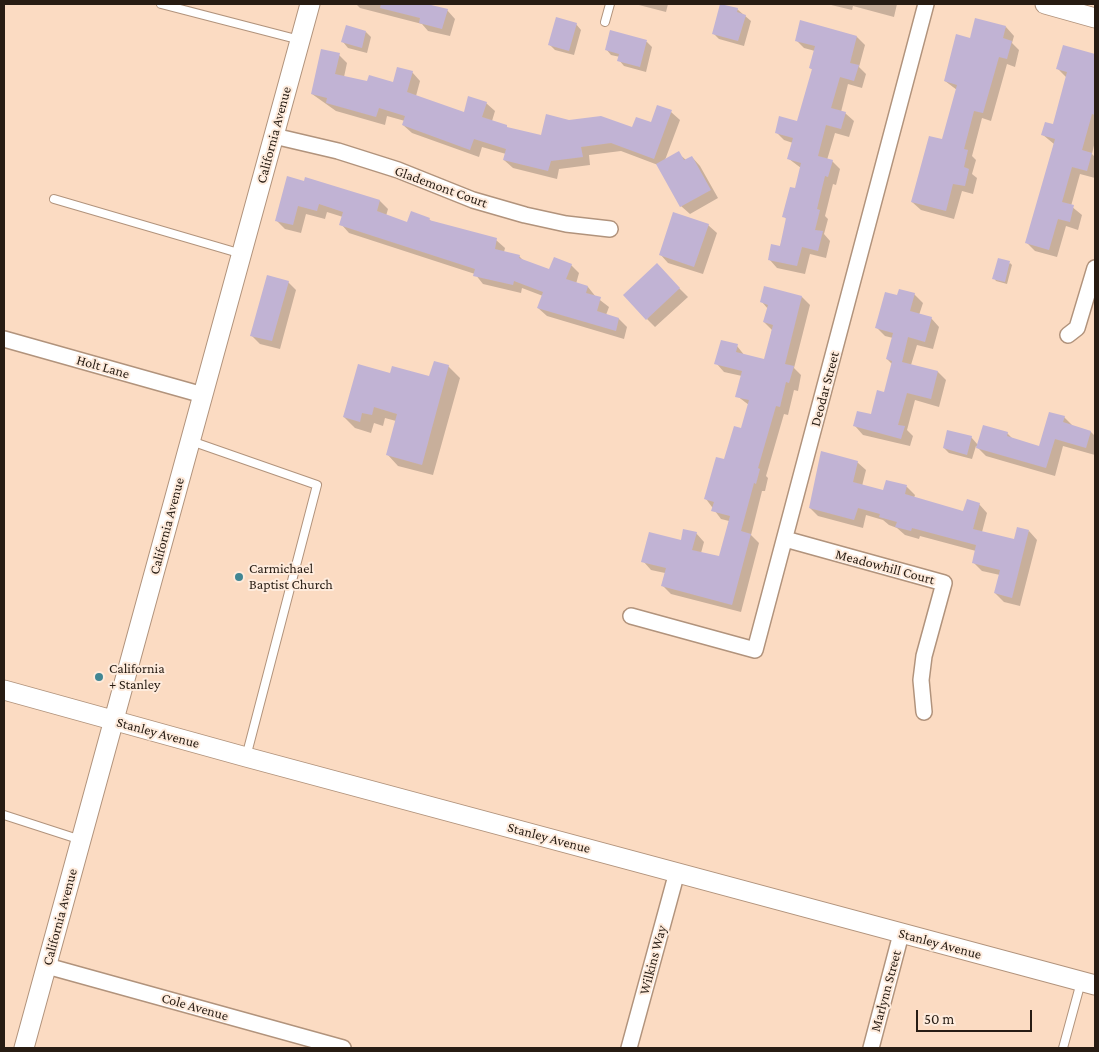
<!DOCTYPE html>
<html>
<head>
<meta charset="utf-8">
<style>
	body { margin:0 }
	#map { position:relative; width:1099px; height:1052px; overflow:hidden; background:#fbdbc2; font-family:"Crimson Pro",serif }
	canvas { display:block }
	.frame { position:absolute; inset:0; border:5px solid #271c13; pointer-events:none }
	.scale { position:absolute; left:916px; top:1010px; width:116px; height:22px; box-sizing:border-box; border:2px solid #271c13; border-top:0; padding-left:6px; font-size:15px; line-height:18px; white-space:nowrap; color:#271c13; -webkit-text-stroke:4px #feebdc; paint-order:stroke }
</style>
</head>
<body>
<div id="map">
<canvas width="1099" height="1052"></canvas>
<div class="frame"></div>
<div class="scale">50 m</div>
</div>
<script>
const g = document.querySelector('canvas').getContext('2d');
g.lineJoin = 'round';
function fill(path, color) {
  g.fillStyle = color;
  g.fill(path, 'evenodd');
}
function poly(rows) {
  const path = new Path2D();
  for (const r of rows) {
    path.moveTo(r[0], r[1]);
    for (let i = 2; i < r.length; i += 2) path.lineTo(r[i], r[i + 1]);
  }
  return path;
}
function stroke(path, color, width, dash) {
  g.strokeStyle = color;
  g.lineWidth = width;
  g.lineCap = dash ? 'butt' : 'round';
  g.setLineDash(dash || []);
  g.stroke(path);
}
function drawText(font, color, halo, rows, align = 'center') {
  g.font = font + ' "Crimson Pro",serif';
  g.lineWidth = 4;
  g.setLineDash([]);
  g.textBaseline = 'middle';
  g.strokeStyle = halo;
  g.fillStyle = color;
  for (const [text, x, y, turn = 0] of rows) {
    g.save();
    g.translate(x, y);
    g.rotate((+turn || 0) * Math.PI / 180);
    g.textAlign = isNaN(turn) ? turn : align;
    if (halo) g.strokeText(text, 0, 0);
    g.fillText(text, 0, 0);
    g.restore();
  }
}
const shadow = poly([
	[356,4,423,4,447,10,455,19,450,36,428,31,422,24,360,8],
	[635,4,668,4,666,12],
	[827,4,897,4,894,17,853,6,852,10],
	[737,9,751,21,744,46,719,39,713,33],
	[576,24,581,30,574,55,555,50,549,44],
	[1006,27,1014,36,1012,43,1019,50,1015,67,1007,64,991,121,982,118,972,156,976,160,972,174,977,178,973,194,962,191,954,219,921,210,912,202,943,141,957,90,945,81,971,40],
	[366,32,371,37,367,53,348,48,343,42],
	[610,32,647,42,652,47,646,72,624,66,619,60,620,57,611,55,606,49],
	[857,37,865,45,859,67,866,74,862,88,848,84,841,112,845,113,854,121,849,137,835,133,827,160,832,161,840,169,836,185,833,184,825,216,828,219,824,234,830,241,826,258,810,254,805,274,777,268,769,259,780,247,787,220,784,216,796,189,801,168,789,159,793,143,784,140,776,132,798,123,813,70,810,68,815,51,804,48,796,40],
	[1064,46,1095,55,1095,141,1092,154,1095,157,1095,178,1080,174,1071,206,1082,215,1078,230,1066,226,1057,257,1035,251,1027,243,1054,144,1043,135,1054,126,1067,78,1058,69],
	[339,55,347,63,344,77,368,83,394,84,412,72,420,81,416,96,464,113,486,103,495,111,492,121,509,129,542,137,569,121,633,129,652,124,671,112,680,120,665,160,678,153,686,160,692,157,700,166,718,198,690,214,681,206,658,165,621,151,589,155,590,165,559,169,557,179,513,168,504,160,506,154,482,147,479,157,412,133,403,125,405,121,387,116,385,125,336,111,312,94],
	[288,178,380,201,388,209,386,216,407,224,429,219,432,222,496,240,505,248,504,252,519,256,524,261,550,270,571,265,579,273,576,284,588,287,596,297,609,307,606,315,619,319,627,327,624,339,547,316,538,308,543,296,522,288,521,293,483,284,475,274,349,233,341,224,343,217,327,212,325,219,306,214,301,233,285,229,276,220],
	[708,225,717,233,703,274,668,263,660,254],
	[1010,263,1012,265,1007,284,996,281,994,278],
	[665,274,688,297,655,327,647,319],
	[288,282,296,290,280,349,260,344,251,335],
	[914,294,923,303,919,315,931,318,939,327,933,349,917,345,911,365,938,372,946,380,939,407,915,400,907,430,913,436,910,446,863,435,855,426,872,416,885,393,892,364,887,359,893,338,885,336,877,328,898,297],
	[802,297,810,305,794,368,801,375,798,391,794,390,788,415,784,414,766,476,768,478,765,491,762,491,751,535,759,543,741,612,671,594,662,585,665,573,651,570,643,561,696,533,704,542,701,553,720,558,729,521,721,519,706,499,742,430,749,405,737,396,742,376,724,372,716,363,737,346,745,356,765,360,772,330,764,322,768,309,762,302],
	[448,366,460,378,433,475,398,466,387,454,396,421,385,418,383,426,374,423,371,433,355,428,344,417,391,374,430,378],
	[1064,417,1073,426,1091,432,1095,436,1095,455,1063,446,1055,476,986,456,976,446,972,459,949,453,944,448,971,437,978,445,1007,433,1013,439,1040,447],
	[857,462,866,470,862,486,884,492,887,481,907,487,915,495,914,498,964,512,979,504,987,513,982,532,1014,540,1029,531,1037,540,1020,606,1004,602,995,593,1000,575,982,571,973,562,976,551,920,536,919,539,905,535,897,528,889,525,883,520,866,515,863,528,818,516,810,508]
]);
const building = poly([
	[381,4,427,4,448,9,442,29,419,23,420,18,380,8],
	[720,4,738,8,737,12,746,15,738,41,712,34],
	[556,17,577,23,569,51,548,45],
	[975,18,1006,26,1003,38,1012,41,1007,59,999,57,983,113,974,111,964,149,968,150,964,167,969,169,965,186,953,184,946,211,911,202,929,136,942,139,957,85,944,81,956,34,970,38],
	[800,20,857,36,850,63,859,65,854,81,840,77,831,108,846,112,841,129,826,125,818,156,833,160,828,177,825,176,817,209,820,210,815,230,823,231,818,251,802,247,797,266,768,260,771,244,780,246,786,218,782,217,790,187,795,188,801,163,787,159,793,138,775,133,779,116,797,121,812,69,809,68,815,46,795,41],
	[346,25,366,31,362,48,341,42],
	[610,30,647,40,640,67,617,61,619,54,605,50],
	[1063,45,1095,54,1095,115,1092,114,1082,150,1092,153,1087,171,1072,167,1062,202,1074,205,1070,222,1058,219,1049,250,1025,243,1055,139,1041,135,1045,122,1053,124,1067,72,1056,69],
	[321,49,340,53,335,74,367,81,369,75,393,82,397,67,413,71,407,92,464,112,468,96,487,102,482,117,507,125,507,127,541,135,546,114,569,120,601,116,632,127,636,117,651,122,657,105,672,110,654,159,611,143,581,147,583,157,551,161,548,171,503,160,506,149,474,139,470,150,402,125,405,116,379,108,376,117,326,103,327,98,311,94],
	[679,151,684,160,692,156,711,190,680,207,656,164],
	[287,176,304,181,305,177,380,200,377,211,407,222,411,211,430,218,429,220,497,238,495,249,520,255,519,258,549,269,554,257,572,264,566,279,588,286,586,293,601,297,597,311,619,318,616,331,537,308,543,292,514,281,513,285,473,276,475,269,339,225,343,212,319,204,317,211,298,206,293,225,275,221],
	[673,212,709,224,694,267,659,255],
	[998,258,1010,261,1005,282,992,279],
	[657,263,680,288,646,320,623,295],
	[267,275,289,281,272,341,250,336],
	[764,286,802,296,785,364,794,366,789,383,786,382,780,407,776,406,758,468,760,469,756,484,754,483,741,531,751,534,732,605,661,586,666,568,641,562,649,532,681,540,683,529,697,532,692,550,719,556,730,516,711,511,714,502,704,499,716,457,724,459,734,426,741,428,749,400,735,397,742,371,714,364,721,340,738,344,736,352,764,359,773,325,763,322,768,305,760,302],
	[899,289,915,293,910,311,932,317,925,342,908,337,902,362,938,371,931,399,907,393,898,425,905,426,901,439,853,426,857,411,871,414,877,390,884,392,892,361,886,359,893,333,875,328,885,292,897,295],
	[434,361,449,365,422,465,386,455,397,414,374,407,372,415,362,413,360,422,343,417,358,364,390,373,392,366,429,376],
	[1049,412,1065,416,1063,422,1091,431,1086,448,1055,439,1046,468,976,448,983,425,1008,432,1007,436,1039,446],
	[947,430,972,436,967,455,943,448],
	[821,451,858,461,853,482,883,490,886,480,907,485,905,494,963,511,967,499,980,503,973,529,1014,539,1017,527,1029,530,1012,598,994,593,1000,570,972,563,976,545,912,528,911,531,895,527,897,522,879,517,880,514,858,508,854,520,809,508]
]);
const service = poly([
	[161,4,300,40],
	[605,22,610,4],
	[54,199,242,254],
	[191,441,317,485,246,757],
	[4,815,81,840],
	[1063,1048,1081,982]
]);
const minor = poly([
	[274,136,338,151,398,170,473,200,525,215,566,224,610,229],
	[1068,335,1077,328,1095,268],
	[4,339,203,395],
	[785,539,944,583,924,656,921,680,924,712],
	[631,616,755,650,926,4],
	[47,966,343,1048],
	[629,1048,677,872],
	[871,1048,901,934]
]);
const tertiary = poly([
	[1045,4,1095,18],
	[4,690,246,757,1095,985],
	[24,1048,310,4]
]);
const markers = [
	[239,577,5,"#418693"],
	[99,677,5,"#418693"]
];
const streetNames = [
	["California Avenue",274,135,-75],
	["Glademont Court",441,187,20],
	["Holt Lane",103,367,16],
	["Deodar Street",825,389,-75],
	["California Avenue",167,526,-75],
	["Meadowhill Court",885,567,15],
	["Stanley Avenue",158,733,15],
	["Stanley Avenue",549,838,15],
	["California Avenue",60,917,-75],
	["Stanley Avenue",940,944,15],
	["Wilkins Way",653,960,-75],
	["Marlynn Street",886,991,-75],
	["Cole Avenue",195,1007,16]
];
const poiNames = [
	["Carmichael",249,569],
	["Baptist Church",249,585],
	["California",109,669],
	["+ Stanley",109,685]
];
fill(shadow, '#0003');
fill(building, '#c1b3d4');
stroke(service, '#b1937c', 10);
stroke(minor, '#b1937c', 18);
stroke(tertiary, '#b1937c', 21);
stroke(service, '#fff', 8);
stroke(minor, '#fff', 15);
stroke(tertiary, '#fff', 19);
for (const [x, y, r, color] of markers) {
  const dot = new Path2D();
  dot.arc(x, y, r, 0, 2 * Math.PI);
  g.fillStyle = color;
  g.fill(dot);
  stroke(dot, '#feebdc', 2);
}
drawText('14px', '#271c13', '#feebdc', streetNames);
drawText('14px', '#271c13', '#feebdc', poiNames, 'left');
</script>
</body>
</html>
